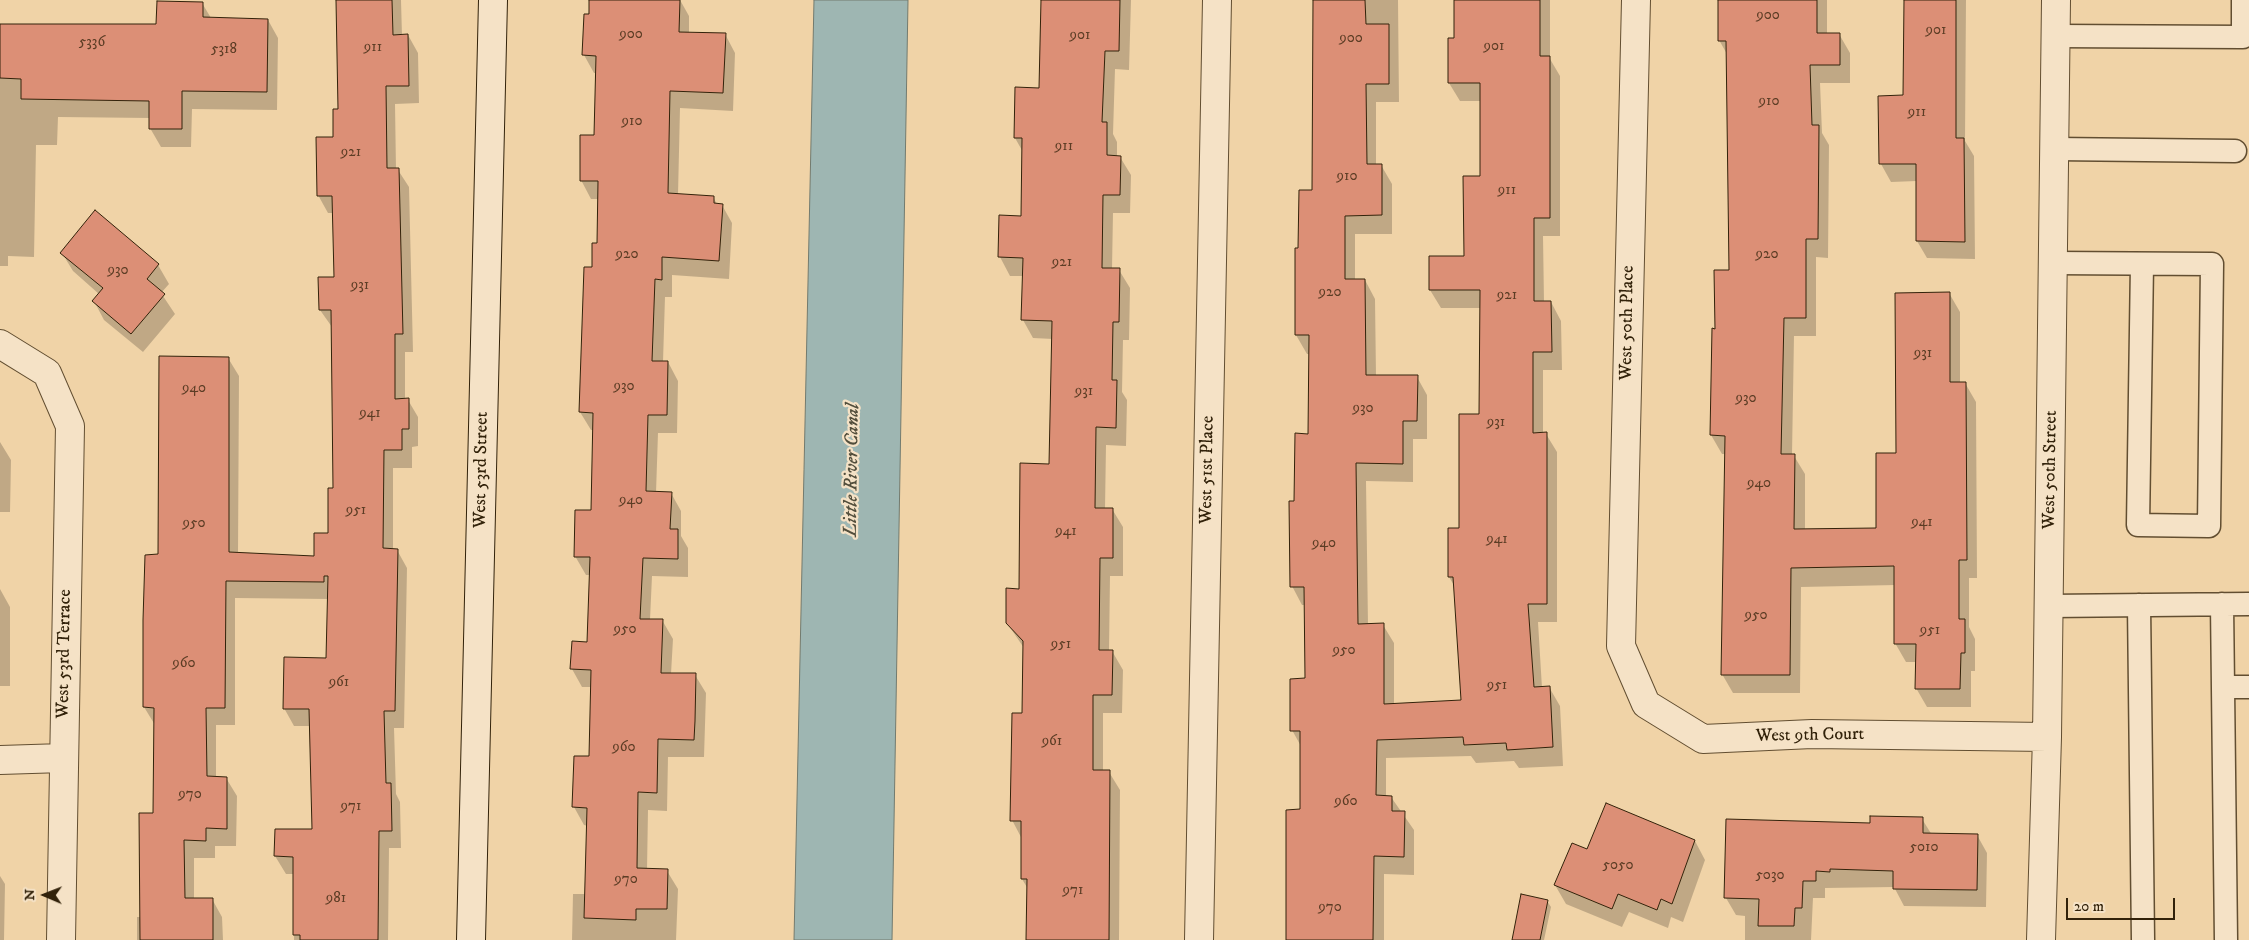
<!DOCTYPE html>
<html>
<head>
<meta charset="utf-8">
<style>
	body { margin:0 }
	#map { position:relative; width:2249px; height:940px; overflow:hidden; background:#f0d3a7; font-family:"IM FELL DW Pica",serif }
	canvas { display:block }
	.north { position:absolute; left:20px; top:870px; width:50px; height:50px; -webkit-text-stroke:4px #f5e2c6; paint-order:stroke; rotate:271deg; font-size:14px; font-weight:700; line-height:20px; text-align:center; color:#32220a }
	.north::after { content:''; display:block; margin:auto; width:18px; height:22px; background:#32220a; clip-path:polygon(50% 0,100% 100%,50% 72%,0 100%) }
	.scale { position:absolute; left:2066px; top:898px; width:109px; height:22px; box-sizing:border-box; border:2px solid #32220a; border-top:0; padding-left:6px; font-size:15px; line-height:18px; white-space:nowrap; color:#32220a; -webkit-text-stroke:4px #f5e2c6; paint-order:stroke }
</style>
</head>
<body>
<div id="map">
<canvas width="2249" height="940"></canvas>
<div class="north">N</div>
<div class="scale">20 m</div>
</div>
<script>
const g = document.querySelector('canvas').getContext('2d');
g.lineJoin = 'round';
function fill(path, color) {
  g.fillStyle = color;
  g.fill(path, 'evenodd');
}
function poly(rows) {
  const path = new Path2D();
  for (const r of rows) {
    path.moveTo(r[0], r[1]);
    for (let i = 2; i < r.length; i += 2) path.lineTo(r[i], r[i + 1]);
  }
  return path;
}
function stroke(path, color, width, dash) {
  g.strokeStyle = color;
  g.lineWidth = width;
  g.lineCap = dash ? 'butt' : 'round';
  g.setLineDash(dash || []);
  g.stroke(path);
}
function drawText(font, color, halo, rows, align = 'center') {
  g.font = font + ' "IM FELL DW Pica",serif';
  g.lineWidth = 4.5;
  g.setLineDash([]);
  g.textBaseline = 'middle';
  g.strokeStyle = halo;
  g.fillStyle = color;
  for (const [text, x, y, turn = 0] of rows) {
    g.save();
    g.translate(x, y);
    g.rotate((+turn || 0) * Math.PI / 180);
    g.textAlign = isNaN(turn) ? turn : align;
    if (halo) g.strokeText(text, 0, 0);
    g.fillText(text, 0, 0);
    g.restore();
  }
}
const water = poly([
	[814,0,908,0,892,940,794,940,814,0]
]);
const shadow = poly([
	[337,0,401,0,402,36,408,35,418,53,419,103,395,104,396,170,398,170,409,187,413,352,405,352,405,400,408,400,418,417,418,446,412,447,412,468,393,468,393,550,397,550,407,568,404,728,394,728,396,794,400,802,401,848,389,848,388,940,294,940,295,874,286,874,275,856,277,830,313,830,310,726,294,726,284,708,327,659,328,599,235,598,235,725,216,725,216,778,226,778,237,796,236,846,215,846,215,858,194,858,194,899,212,899,222,917,223,940,137,940,137,917,141,917,155,814,155,725,144,707,160,556,228,358,239,376,238,554,316,558,329,535,334,490,332,327,320,310,335,278,334,213,328,213,318,195,335,138,339,111],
	[590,0,680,0,689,16,689,34,725,34,735,53,733,111,680,108,678,195,713,197,717,204,722,205,732,223,729,279,672,275,672,297,665,297,663,362,668,362,678,381,677,433,658,433,656,493,671,493,681,511,681,536,688,548,688,577,652,576,650,620,662,620,673,639,671,674,695,675,706,693,704,757,668,757,667,811,648,810,647,870,667,871,678,889,676,940,572,940,573,894,586,894,588,826,584,825,574,807,575,757,590,758,592,687,582,687,572,669,588,643,590,575,586,575,575,556,593,511,594,430,591,430,580,412,593,268,598,245,599,199,591,199,581,180,596,137,597,73,594,73,584,55],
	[1042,0,1131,0,1129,70,1115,69,1113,134,1117,142,1117,157,1120,157,1131,175,1130,213,1113,213,1112,269,1119,270,1130,288,1129,340,1123,340,1122,392,1127,400,1126,446,1106,445,1105,509,1112,509,1123,527,1123,576,1110,576,1109,651,1112,651,1123,670,1122,713,1103,713,1103,771,1109,772,1120,790,1119,940,1028,940,1028,889,1022,879,1022,839,1012,820,1023,714,1024,648,1007,623,1020,590,1050,465,1053,339,1033,338,1023,320,1023,276,1010,276,1000,257,1000,217,1022,217,1023,152,1015,138,1016,89,1041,89],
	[1314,0,1398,0,1399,102,1376,102,1376,165,1381,165,1392,184,1392,234,1355,234,1355,281,1365,280,1375,299,1376,376,1417,377,1427,395,1427,439,1413,439,1413,482,1366,481,1368,625,1383,625,1394,643,1394,704,1462,701,1455,587,1449,577,1449,529,1460,529,1480,415,1481,308,1441,308,1430,290,1465,257,1482,177,1481,101,1460,101,1449,83,1456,39,1455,0,1550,0,1550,59,1560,76,1560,236,1543,236,1544,302,1551,302,1561,321,1562,370,1543,370,1543,434,1546,434,1557,452,1557,622,1538,622,1542,688,1549,687,1560,706,1563,766,1519,768,1514,761,1476,763,1471,756,1386,758,1386,797,1391,797,1414,830,1414,875,1384,874,1384,940,1287,940,1301,810,1302,748,1292,730,1306,680,1305,605,1302,605,1292,586,1295,502,1309,435,1310,354,1307,354,1296,335,1296,249,1299,249,1314,191],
	[1719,0,1827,0,1827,34,1839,34,1850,53,1850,83,1820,83,1822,133,1829,145,1828,258,1816,257,1816,336,1794,336,1792,455,1794,456,1805,474,1805,530,1878,529,1897,455,1949,293,1960,312,1960,383,1965,383,1976,402,1977,578,1969,578,1969,627,1975,639,1975,671,1971,671,1971,707,1927,707,1916,688,1917,662,1906,662,1895,643,1896,585,1801,587,1800,693,1733,693,1722,674,1726,454,1722,454,1711,435,1717,330,1730,271,1727,54,1719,40],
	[1905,0,1966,0,1965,141,1974,156,1975,259,1927,258,1917,241,1917,181,1891,182,1881,164,1880,97,1904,96],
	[202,3,211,18,268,20,278,38,277,110,192,109,191,147,161,147,150,128,150,118,58,117,57,145,36,145,34,257,8,256,8,266,0,266,0,24,157,26],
	[62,253,158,265,169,284,161,293,175,314,143,352,104,320,94,301,99,294,73,271],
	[0,442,11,460,10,512,0,512],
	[0,589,10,607,10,686,0,686],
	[1607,805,1695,841,1705,860,1683,922,1671,917,1668,928,1629,912,1622,927,1566,904,1555,885,1588,851],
	[1922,819,1932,835,1977,835,1987,853,1986,907,1904,906,1894,887,1825,888,1825,898,1813,898,1811,940,1745,940,1745,916,1736,915,1726,898,1871,825],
	[0,876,5,884,4,940,0,940],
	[1547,901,1551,907,1544,940,1513,940]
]);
const building = poly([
	[336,0,392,0,393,35,408,34,409,86,386,86,387,168,399,168,403,334,395,334,395,399,409,398,409,429,402,429,402,450,384,450,383,548,398,549,395,711,384,711,386,783,391,783,392,831,379,831,378,940,300,940,300,935,293,935,293,857,274,856,275,829,312,829,309,709,283,709,284,657,326,658,328,576,324,576,324,582,226,581,225,708,206,708,207,776,227,777,227,829,206,828,206,841,184,840,185,898,213,898,213,940,140,940,139,813,153,813,154,708,143,707,143,620,145,555,158,554,159,356,229,357,229,552,314,556,314,533,328,533,328,488,333,488,331,310,319,310,318,277,334,277,332,196,317,196,316,137,333,137,333,109,338,109,336,0],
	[589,0,680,0,679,32,726,33,723,93,670,91,668,193,714,196,714,203,723,204,719,261,662,257,662,280,655,279,652,361,668,361,667,415,648,415,646,491,672,492,670,529,678,529,678,559,643,558,640,619,663,619,661,673,696,673,695,721,694,740,658,739,657,793,638,792,637,868,668,869,667,909,636,909,636,920,584,918,587,808,572,807,574,756,589,756,591,670,570,669,572,641,587,642,590,557,574,557,575,510,591,510,593,413,579,412,584,267,592,267,592,243,597,243,598,181,580,181,580,135,594,135,596,56,582,55,584,14,589,14,589,0],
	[1041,0,1120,0,1119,51,1105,51,1102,122,1107,122,1107,155,1121,156,1120,195,1103,195,1102,268,1120,268,1119,322,1113,322,1112,380,1117,380,1116,428,1096,427,1095,508,1113,508,1113,558,1100,558,1099,650,1113,650,1112,695,1093,695,1093,770,1110,770,1109,940,1026,940,1027,879,1021,879,1021,821,1010,821,1012,713,1022,713,1023,641,1006,623,1006,588,1019,589,1020,463,1049,464,1052,321,1021,320,1023,258,998,257,999,215,1021,216,1022,138,1014,138,1015,87,1039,88,1041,0],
	[1313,0,1365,0,1366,24,1389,24,1389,84,1366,84,1367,164,1382,164,1382,215,1345,216,1345,279,1365,279,1366,375,1418,375,1417,421,1403,421,1403,464,1356,463,1358,624,1384,623,1384,704,1461,700,1453,577,1448,577,1448,528,1459,528,1459,414,1479,414,1480,290,1429,290,1429,256,1464,256,1463,176,1480,176,1480,83,1448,83,1448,38,1454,38,1454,0,1540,0,1540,56,1550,56,1550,218,1534,218,1534,301,1551,301,1552,352,1533,352,1533,433,1547,432,1547,604,1528,604,1534,687,1550,686,1553,747,1507,750,1506,743,1464,745,1463,737,1377,740,1376,795,1392,796,1392,811,1405,811,1404,857,1374,856,1373,940,1286,940,1286,810,1300,809,1300,731,1290,731,1290,679,1305,678,1304,587,1290,587,1289,501,1294,501,1295,433,1308,434,1309,335,1295,335,1295,248,1298,248,1299,190,1312,190,1313,0],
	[1718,0,1817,0,1817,33,1840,33,1840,65,1810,65,1812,125,1819,125,1818,239,1806,239,1806,318,1784,318,1781,454,1795,454,1794,529,1876,528,1876,453,1896,453,1895,293,1950,292,1950,382,1966,382,1967,560,1959,560,1959,619,1965,619,1965,653,1961,653,1960,689,1915,689,1916,644,1894,644,1894,566,1791,568,1790,675,1721,675,1725,436,1710,435,1712,328,1715,329,1714,270,1729,270,1726,41,1718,41,1718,0],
	[1904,0,1956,0,1956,138,1964,138,1965,242,1916,241,1916,164,1879,164,1878,96,1903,95,1904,0],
	[157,1,203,2,203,17,268,19,267,92,182,91,182,129,149,129,149,101,21,99,21,79,0,78,0,24,156,24,157,1],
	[95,210,159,264,147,279,165,294,131,334,92,301,103,288,60,253,95,210],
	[1606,803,1695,840,1672,904,1661,899,1657,910,1618,894,1612,909,1554,885,1572,843,1587,849,1606,803],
	[1870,816,1923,817,1923,833,1978,834,1977,890,1893,889,1893,871,1830,869,1830,872,1816,871,1816,881,1803,881,1802,908,1795,908,1794,926,1758,926,1759,899,1724,898,1726,819,1870,823,1870,816],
	[1521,894,1548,900,1540,940,1512,940,1521,894]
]);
const lane = poly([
	[2056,36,2243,37,2243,0],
	[2055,149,2235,151],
	[2053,263,2212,264,2209,526,2138,525,2142,264],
	[2222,604,2226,940],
	[2139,605,2143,940],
	[2049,606,2249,604],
	[2223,687,2249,687]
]);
const street = poly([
	[1636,0,1621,646,1646,704,1703,739,1812,734,2047,737],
	[0,344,47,373,70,426,61,940],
	[0,760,63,758],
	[1199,940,1217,0],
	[2041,940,2047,737,2056,0]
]);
const secondary = poly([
	[471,940,493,0]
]);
const numberNames = [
	["900",1768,16],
	["901",1936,31],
	["900",631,35],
	["901",1080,36],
	["900",1351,39],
	["5336",92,43],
	["901",1494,47],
	["911",373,48],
	["5318",224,50],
	["910",1769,102],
	["911",1917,113],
	["910",632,122],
	["911",1064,147],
	["921",351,153],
	["910",1347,177],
	["911",1507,191],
	["920",627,255],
	["920",1767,255],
	["921",1062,263],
	["930",118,271],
	["931",360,286],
	["920",1330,293],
	["921",1507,296],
	["931",1923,354],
	["930",624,387],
	["940",194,389],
	["931",1084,392],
	["930",1746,399],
	["930",1363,409],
	["941",370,414],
	["931",1496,423],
	["940",1759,484],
	["940",631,501],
	["951",356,511],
	["941",1922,523],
	["950",194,524],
	["941",1066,532],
	["941",1497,540],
	["940",1324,544],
	["950",1756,616],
	["950",625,630],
	["951",1930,631],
	["951",1061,645],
	["950",1344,651],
	["960",184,664],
	["961",339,683],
	["951",1497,686],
	["961",1052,742],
	["960",624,748],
	["970",190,795],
	["960",1346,802],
	["971",351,807],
	["5010",1924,848],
	["5050",1618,866],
	["5030",1770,876],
	["970",626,880],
	["971",1073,891],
	["981",336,899],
	["970",1330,908]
];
const streetNames = [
	["West 50th Place",1628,323,-89],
	["West 53rd Street",482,470,-89],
	["West 51st Place",1208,470,-89],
	["West 50th Street",2051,470,-89],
	["West 53rd Terrace",65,654,-89],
	["West 9th Court",1810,736,-1]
];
const waterNames = [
	["Little River Canal",853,470,-89]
];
fill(water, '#9eb6b2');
stroke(water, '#737b6f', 1);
fill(shadow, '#0003');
fill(building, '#dc8f76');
stroke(building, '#32220a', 1);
stroke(lane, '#624e31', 25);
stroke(street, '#624e31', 30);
stroke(secondary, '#32220a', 30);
stroke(lane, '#f5e2c6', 22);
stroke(street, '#f5e2c6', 28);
stroke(secondary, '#f5e2c6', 28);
drawText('15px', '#5c3d25', null, numberNames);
drawText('18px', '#32220a', '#f5e2c6', streetNames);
drawText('italic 19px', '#524e3c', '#f5e2c6', waterNames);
</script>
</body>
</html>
